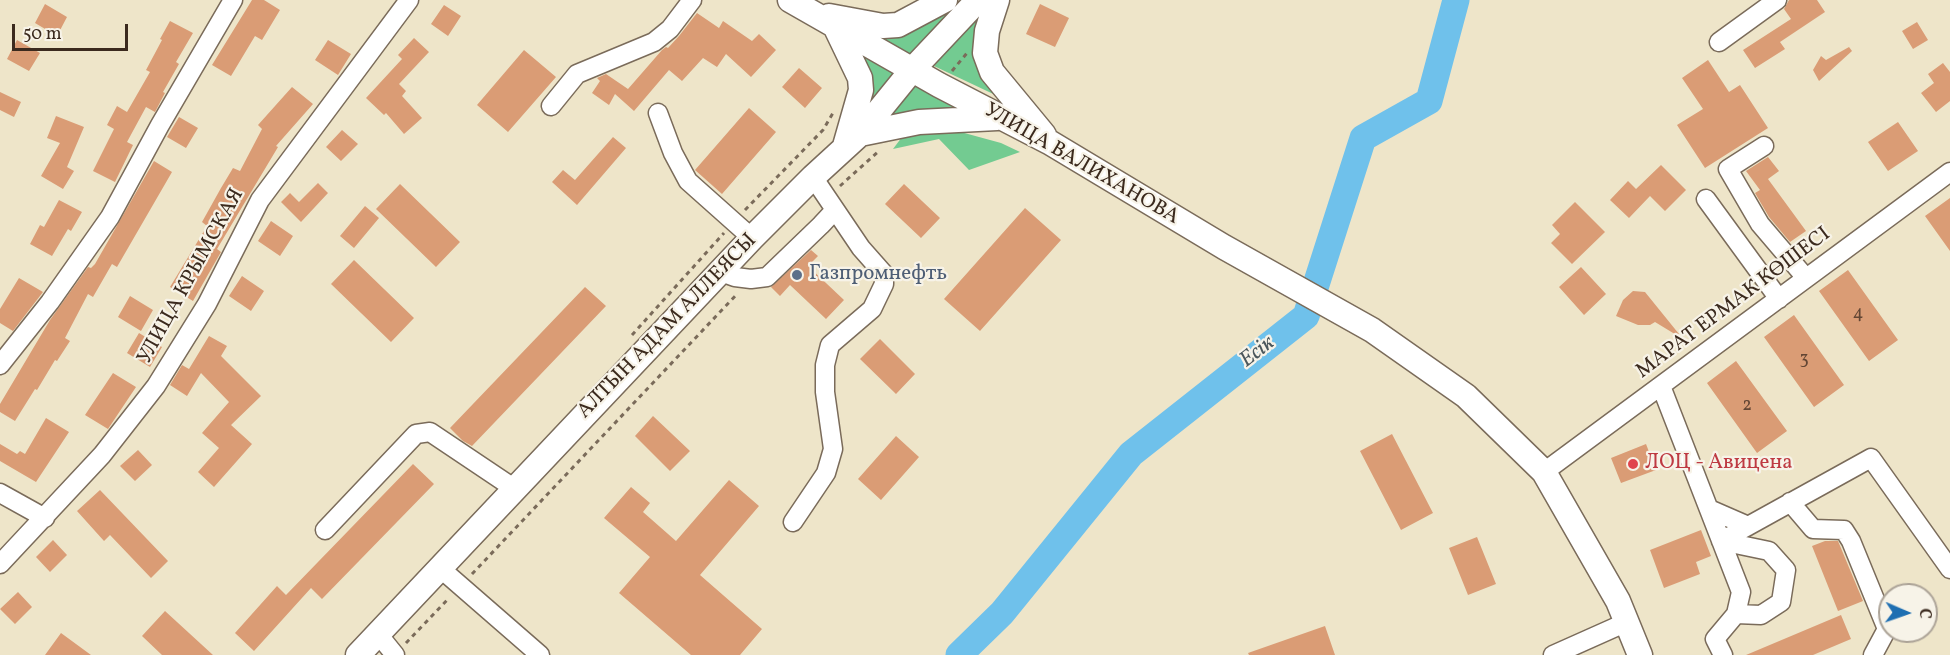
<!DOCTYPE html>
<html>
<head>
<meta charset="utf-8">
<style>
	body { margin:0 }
	#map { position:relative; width:1950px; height:655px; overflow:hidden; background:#eee5c9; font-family:Vollkorn,serif }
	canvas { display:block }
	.north { position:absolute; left:1878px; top:583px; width:60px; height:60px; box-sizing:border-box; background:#f7f3e8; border:2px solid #aca397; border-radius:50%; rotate:92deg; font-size:16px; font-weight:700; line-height:24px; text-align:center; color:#3b2a1e }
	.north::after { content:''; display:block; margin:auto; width:21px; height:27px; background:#1f6fb2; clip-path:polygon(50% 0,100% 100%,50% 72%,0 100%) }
	.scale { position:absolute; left:12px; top:24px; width:116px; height:27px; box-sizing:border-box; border:3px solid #3b2a1e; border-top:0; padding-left:8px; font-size:18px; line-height:21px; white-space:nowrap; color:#3b2a1e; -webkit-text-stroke:4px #f7f3e8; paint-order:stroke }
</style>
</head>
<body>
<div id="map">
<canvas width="1950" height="655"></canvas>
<div class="north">С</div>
<div class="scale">50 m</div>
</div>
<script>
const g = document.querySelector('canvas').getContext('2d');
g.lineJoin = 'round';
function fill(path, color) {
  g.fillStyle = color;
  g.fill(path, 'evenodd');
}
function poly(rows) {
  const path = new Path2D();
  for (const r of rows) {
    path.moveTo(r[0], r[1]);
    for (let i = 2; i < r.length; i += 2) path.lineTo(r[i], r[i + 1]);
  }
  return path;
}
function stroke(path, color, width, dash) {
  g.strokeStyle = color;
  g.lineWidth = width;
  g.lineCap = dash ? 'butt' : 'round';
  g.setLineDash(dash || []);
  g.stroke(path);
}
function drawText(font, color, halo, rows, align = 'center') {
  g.font = font + ' Vollkorn,serif';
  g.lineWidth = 4.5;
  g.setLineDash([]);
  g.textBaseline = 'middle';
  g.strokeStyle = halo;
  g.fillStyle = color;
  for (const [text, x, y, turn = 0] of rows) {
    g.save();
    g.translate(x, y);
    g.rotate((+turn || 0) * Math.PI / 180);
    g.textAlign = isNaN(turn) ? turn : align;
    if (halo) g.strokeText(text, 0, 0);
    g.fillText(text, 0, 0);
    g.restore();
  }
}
const green = poly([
	[987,0,975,61,986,80,1006,100,934,66],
	[960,5,913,56,852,30,932,16],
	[853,44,898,72,860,109],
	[916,85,985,116,908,111,872,123],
	[946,128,1001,143,1020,152,969,170,939,139,893,149,908,129]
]);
const river = poly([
	[959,655,1002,613,1131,454,1306,316,1363,138,1429,101,1456,0]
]);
const building = poly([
	[252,0,264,0,280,10,262,40,255,36,231,76,212,65],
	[1789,0,1817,0,1825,12,1780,42,1785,49,1755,68,1743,50,1791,19,1784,9],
	[45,4,67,17,57,36,35,23],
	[1040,4,1069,18,1055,47,1026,34],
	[444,5,461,16,448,36,431,24],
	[697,13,719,28,723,21,752,41,759,34,776,50,751,77,726,54,717,67,703,58,682,81,669,70,634,111,615,94,609,105,592,93,600,81,597,78,606,74,628,89,662,50,666,47,668,48,679,36],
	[170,21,193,33,176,62,179,64,163,92,165,93,155,112,146,107,127,142,133,145,115,182,93,171,114,129,107,125,117,106,127,112,150,72,146,70,162,40,160,39],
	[1917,22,1928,40,1913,49,1902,31],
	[414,38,429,52,399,84,406,91,402,96,422,118,404,134,386,113,384,115,366,98,402,59,398,55],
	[17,40,40,53,29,71,7,59],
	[328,40,351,54,338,75,315,60],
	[1849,47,1852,51,1819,81,1813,70,1821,56,1826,60],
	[524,50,556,77,508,132,477,105],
	[1708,60,1729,92,1740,85,1768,128,1705,168,1677,125,1703,109,1682,78],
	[1943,63,1950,72,1950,101,1936,112,1921,93,1934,83,1928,74],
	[799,68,822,88,805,108,782,87],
	[292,87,313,104,276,146,278,147,217,249,221,252,193,301,170,287,207,226,202,222,221,188,233,168,240,171,262,129,258,125],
	[0,92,21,102,14,117,0,110],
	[749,108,776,132,722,194,695,170],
	[56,116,84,127,67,167,74,171,63,189,41,176,60,143,47,138],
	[179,117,198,128,186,148,167,137],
	[1898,122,1918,151,1888,171,1868,142],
	[342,130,358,144,341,161,326,147],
	[613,137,626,148,577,205,552,182,563,170,575,180],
	[1768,157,1779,171,1768,179,1806,231,1790,242,1769,217,1755,193,1760,190,1746,171],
	[154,161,172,172,117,267,112,264,93,297,88,294,65,338,70,341,57,361,55,360,37,390,35,389,15,421,0,412,0,404,50,320,88,267,91,268,95,264],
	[1661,165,1686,190,1665,211,1650,196,1629,218,1610,200,1628,181,1636,189],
	[318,183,328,193,301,222,281,202,290,193,299,202],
	[400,184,460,242,436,267,376,209],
	[904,184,940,218,921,238,885,204],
	[1950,198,1950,251,1925,216],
	[59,200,82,212,71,231,68,229,52,256,30,244,40,225,44,227],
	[1575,202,1605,232,1572,264,1551,243,1560,234,1552,225],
	[365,206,379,218,354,248,340,236],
	[1025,208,1061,240,980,331,944,299],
	[271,221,293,236,280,256,258,241],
	[811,250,818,256,808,266,844,300,826,319,790,285,780,296,771,287],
	[354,260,414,318,391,342,331,284],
	[1581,267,1606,294,1584,315,1559,287],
	[1848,270,1898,340,1869,361,1819,291],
	[242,276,264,291,251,311,229,296],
	[19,278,43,292,13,331,0,323,0,309],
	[585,287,606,306,472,446,463,441,450,428],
	[1633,291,1645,292,1679,334,1678,336,1655,322,1650,325,1638,325,1616,316,1623,300],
	[130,296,153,310,141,331,118,317],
	[1794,315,1844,385,1814,407,1764,337],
	[139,333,162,347,150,367,127,353],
	[209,336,227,346,221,356,261,396,231,425,252,444,214,487,198,472,219,448,202,433,229,402,201,373,187,396,170,385,182,365,189,369],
	[880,339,915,374,896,394,860,359],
	[1736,361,1787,431,1757,453,1707,383],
	[113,373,136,387,108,429,85,415],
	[653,416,690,451,670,471,635,436],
	[46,418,69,432,36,482,0,461,0,444,17,454,20,451,25,454],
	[1392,434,1433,513,1401,530,1360,451],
	[896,436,919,457,881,500,858,479],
	[1646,444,1656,470,1621,483,1611,458],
	[138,450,152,465,135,481,120,466],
	[413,464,434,484,322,599,311,588,254,651,235,633,277,586,286,595],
	[729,480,759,506,700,575,762,629,740,655,691,655,619,593,650,557,604,518,631,487,650,503,643,512,676,541],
	[100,490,168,561,151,578,110,535,104,541,77,511],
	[1701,530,1711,556,1696,562,1700,574,1664,588,1650,550],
	[1477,537,1496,584,1468,595,1449,548],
	[53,540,67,555,50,572,36,557],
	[1825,541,1838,541,1863,601,1838,611,1812,546],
	[18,592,32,607,15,624,0,609],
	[165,611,213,655,162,655,142,636],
	[1841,615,1851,639,1813,655,1746,655],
	[1325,626,1335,655,1249,655,1248,653],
	[61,633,91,655,45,655]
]);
const path = poly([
	[952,71,967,53],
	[840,186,879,151],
	[745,210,823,130,833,113],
	[632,335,724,233],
	[472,574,738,293],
	[406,643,449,598]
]);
const minor = poly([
	[1719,42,1777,0],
	[551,106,577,74,654,42,670,29,692,0],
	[658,113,673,153,688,181,752,238],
	[1764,146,1728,169,1760,224,1806,278],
	[1706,199,1779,299],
	[721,272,735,277,751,279,767,277,821,225,835,210],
	[0,365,50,302,110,217,160,125,233,0],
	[1661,386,1741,592,1736,614,1715,639,1723,655],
	[1544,472,1950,172],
	[0,493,45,518],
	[1790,502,1813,529,1844,530,1851,541,1887,629,1873,655],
	[1709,509,1748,526],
	[793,522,826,473,833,449,825,392,825,365,830,345,872,309,884,284,884,274,861,248,813,177],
	[325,530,416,434,430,432,515,489],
	[1721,541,1871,458,1950,569],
	[1721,541,1769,551,1786,570,1781,602,1761,615,1736,614],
	[0,564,102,455,156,386,207,304,260,200,409,0],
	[440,568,540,655],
	[378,634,395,655],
	[1553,655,1627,622]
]);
const major = poly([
	[790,0,939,85,1049,142,1224,247,1372,330,1466,396,1544,472,1618,601,1640,655],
	[997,0,987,31,985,53,992,72,1044,135],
	[829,16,883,26,898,25,945,0],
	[836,28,860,78,861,90,845,146],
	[860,134,919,122,997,118],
	[358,655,752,238,813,177,860,134,912,70,978,0]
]);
const markers = [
	[797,275,6,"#5c6f8a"],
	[1633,464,6,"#e0444e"]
];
const numberNames = [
	["4",1858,315],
	["3",1804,361],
	["2",1747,407]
];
const streetNames = [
	["УЛИЦА ВАЛИХАНОВА",1081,165,30],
	["УЛИЦА КРЫМСКАЯ",192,277,-61],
	["МАРАТ ЕРМАК КӨШЕСІ",1734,304,-37],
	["АЛТЫН АДАМ АЛЛЕЯСЫ",668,327,-46]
];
const serviceNames = [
	["Газпромнефть",809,275]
];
const healthNames = [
	["ЛОЦ - Авицена",1645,464]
];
const waterNames = [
	["Есік",1258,353,-38]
];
fill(green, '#73cb91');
stroke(river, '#6fc1eb', 27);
fill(building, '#da9c75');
stroke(minor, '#7a6b5a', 21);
stroke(major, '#7a6b5a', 27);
stroke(path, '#7a6b5a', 3, [4.5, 4.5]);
stroke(minor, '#fff', 18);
stroke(major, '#fff', 24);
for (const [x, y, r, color] of markers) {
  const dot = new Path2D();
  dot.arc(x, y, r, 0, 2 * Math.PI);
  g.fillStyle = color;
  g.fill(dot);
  stroke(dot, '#f7f3e8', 2);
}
drawText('18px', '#634634', null, numberNames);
drawText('21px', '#3b2a1e', '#f7f3e8', streetNames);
drawText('21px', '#4e5e75', '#f7f3e8', serviceNames, 'left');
drawText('21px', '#be3a42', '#f7f3e8', healthNames, 'left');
drawText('italic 22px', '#4b575c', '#f7f3e8', waterNames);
</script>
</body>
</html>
